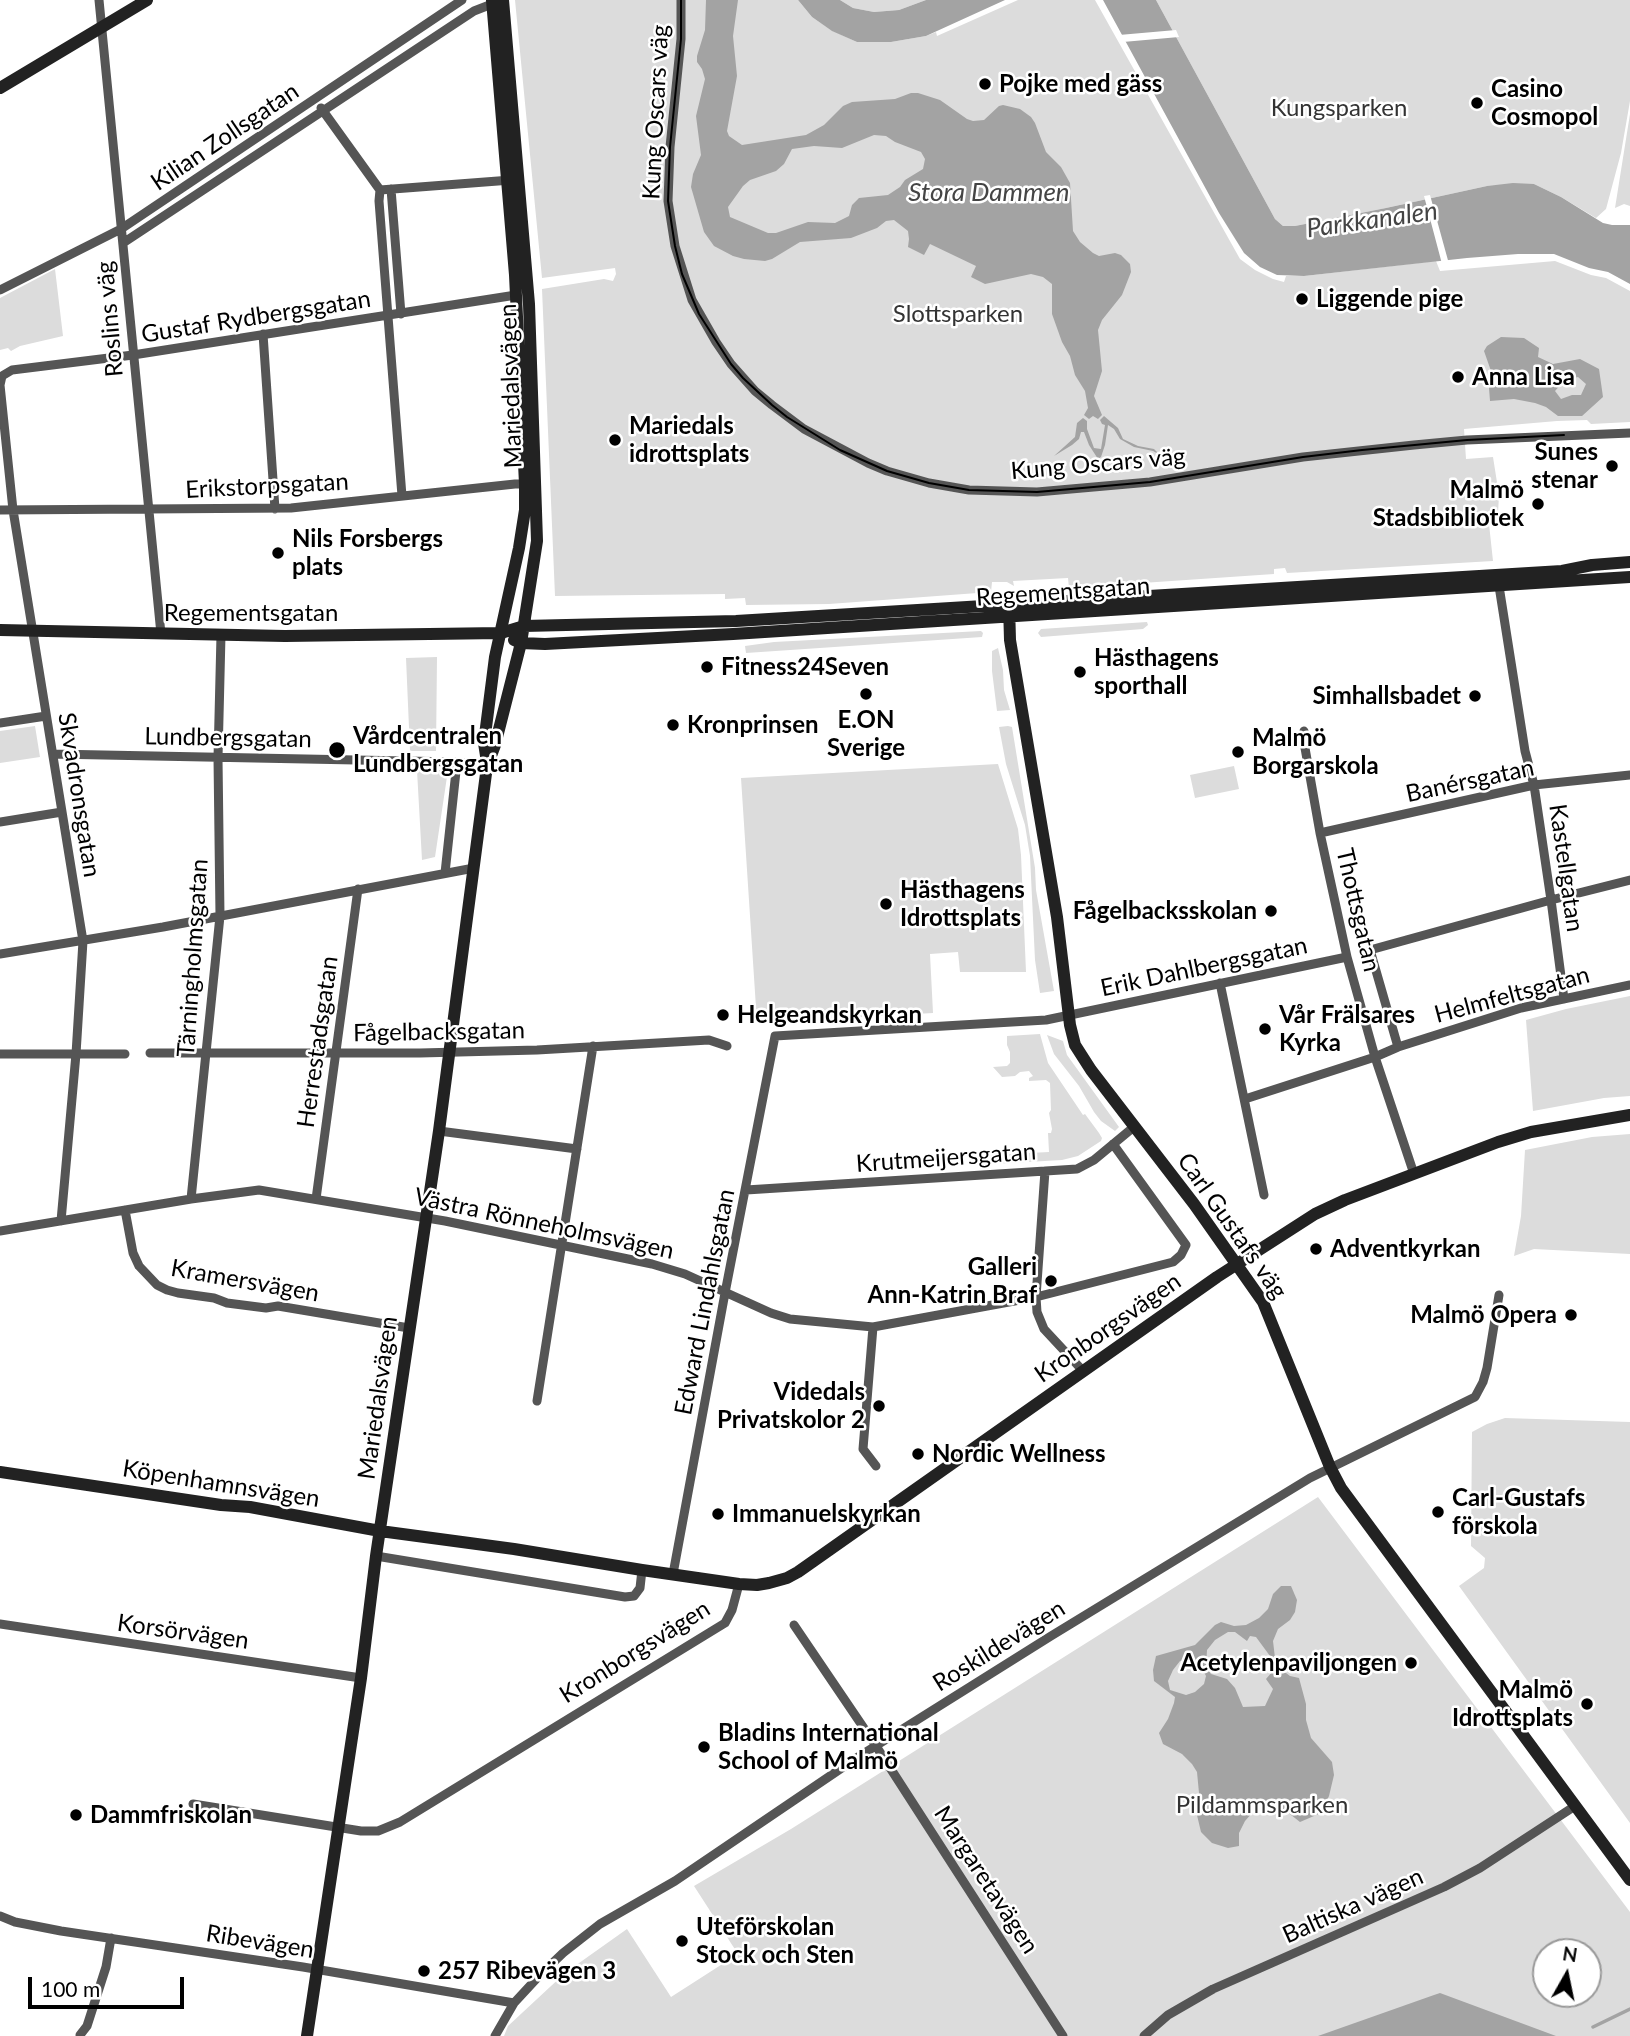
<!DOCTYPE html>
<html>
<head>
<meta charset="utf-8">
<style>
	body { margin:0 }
	#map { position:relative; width:1630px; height:2036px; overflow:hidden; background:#fff; font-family:Lato,sans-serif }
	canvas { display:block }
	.north { position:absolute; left:1532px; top:1938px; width:70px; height:70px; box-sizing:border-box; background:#fff; border:2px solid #999; border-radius:50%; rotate:9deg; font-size:19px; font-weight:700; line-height:28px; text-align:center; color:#000 }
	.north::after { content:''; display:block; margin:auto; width:24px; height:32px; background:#000; clip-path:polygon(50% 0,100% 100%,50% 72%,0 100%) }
	.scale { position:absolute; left:28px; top:1977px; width:156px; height:32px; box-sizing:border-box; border:4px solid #000; border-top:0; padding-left:9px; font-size:21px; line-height:24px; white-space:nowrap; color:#000; -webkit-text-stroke:5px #fff; paint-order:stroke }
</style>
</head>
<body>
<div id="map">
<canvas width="1630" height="2036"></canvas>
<div class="north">N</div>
<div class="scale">100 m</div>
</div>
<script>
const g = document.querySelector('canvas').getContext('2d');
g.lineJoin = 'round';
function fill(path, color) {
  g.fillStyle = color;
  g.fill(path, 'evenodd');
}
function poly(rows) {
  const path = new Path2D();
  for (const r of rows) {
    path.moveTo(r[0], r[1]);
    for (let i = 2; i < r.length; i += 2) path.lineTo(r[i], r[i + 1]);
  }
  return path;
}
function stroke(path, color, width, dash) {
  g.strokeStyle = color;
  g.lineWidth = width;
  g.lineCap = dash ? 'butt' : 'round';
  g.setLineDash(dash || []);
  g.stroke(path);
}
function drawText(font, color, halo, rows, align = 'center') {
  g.font = font + ' Lato,sans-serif';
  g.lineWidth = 5;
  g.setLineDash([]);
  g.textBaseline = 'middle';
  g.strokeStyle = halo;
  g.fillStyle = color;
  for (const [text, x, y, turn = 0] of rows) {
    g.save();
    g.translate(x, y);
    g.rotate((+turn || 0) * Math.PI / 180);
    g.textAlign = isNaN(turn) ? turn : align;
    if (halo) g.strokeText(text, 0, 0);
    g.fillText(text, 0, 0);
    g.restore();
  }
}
const green = poly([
	[515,0,798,0,812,17,831,30,857,42,891,42,926,36,936,32,937,36,1018,0,1095,0,1240,259,1255,270,1273,279,1284,282,1286,276,1304,276,1436,261,1440,271,1555,261,1591,275,1606,278,1630,291,1630,422,1591,424,1587,420,1557,421,1464,429,1466,459,1493,457,1499,495,1498,513,1489,524,1493,561,1287,573,1285,568,1274,569,1274,574,1069,588,1068,578,1013,581,1014,586,1007,582,992,582,991,592,829,604,746,605,745,598,725,599,725,594,555,596,542,289,604,279,613,281,616,274,615,268,542,278],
	[840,0,926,0,899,10,874,12,853,8],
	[1156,0,1630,0,1630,101,1621,153,1606,209,1596,218,1561,197,1534,184,1487,186,1386,208,1295,226,1283,226,1275,219],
	[1630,114,1630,206,1624,204,1615,208],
	[55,269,63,336,20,346,11,351,8,348,0,350,0,298],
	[1147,622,1148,625,1143,629,1041,637,1038,633,1041,629],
	[981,631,983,633,982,637,746,653,745,646,774,642],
	[998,648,1003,670,1004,690,1010,710,997,711,992,671,992,651],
	[437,657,436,751,410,751,406,658],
	[35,726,40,757,0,763,0,731],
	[1008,726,1012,727,1035,868,1036,890,1054,991,1040,993,1035,960,1030,856,1025,825,1006,764,999,727],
	[998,764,1018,829,1021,855,1026,972,960,972,958,952,930,954,933,1013,757,1023,741,778],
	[1234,766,1239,789,1195,798,1190,775],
	[417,770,448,770,435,857,422,860],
	[1630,996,1630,1096,1604,1098,1533,1111,1526,1020,1566,1009],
	[1040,1034,1048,1063,1083,1115,1085,1114,1099,1133,1102,1138,1101,1141,1078,1156,1062,1160,992,1164,991,1155,1049,1152,1048,1133,1051,1133,1052,1129,1049,1113,1051,1110,1050,1083,1046,1080,1029,1081,1029,1078,1033,1076,1029,1071,1020,1072,1015,1076,1002,1077,993,1067,1007,1066,1010,1063,1010,1052,1007,1045,1007,1036],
	[1047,1035,1063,1041,1067,1055,1119,1127,1115,1131,1101,1121,1094,1112,1079,1086,1054,1054],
	[1630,1134,1630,1254,1534,1249,1514,1256,1521,1216,1525,1150,1592,1137],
	[1505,1418,1630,1422,1630,1823,1459,1586,1484,1568,1485,1558,1471,1546,1472,1432,1487,1424],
	[1318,1497,1630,1912,1630,2036,504,2036,508,2026,565,1973,627,1929,671,1997,738,1954,694,1886,791,1829],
	[1546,1952,1588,1952,1588,1994,1546,1994]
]);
const water = poly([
	[706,0,738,0,733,36,737,76,727,131,729,136,742,145,806,135,824,125,843,106,852,102,895,99,911,93,918,93,940,100,967,119,973,121,984,120,999,106,1003,105,1020,109,1031,117,1035,123,1046,152,1061,167,1070,183,1073,231,1080,242,1093,253,1099,256,1115,253,1121,255,1130,264,1131,272,1122,295,1102,320,1098,330,1102,371,1094,396,1102,415,1098,419,1093,416,1089,419,1084,415,1088,408,1085,391,1075,375,1070,356,1062,342,1052,314,1052,284,1043,277,1031,274,985,284,971,277,976,266,930,244,924,255,908,247,909,239,908,231,894,220,886,221,877,228,851,238,800,242,772,259,765,261,744,259,733,256,714,246,704,232,691,187,693,174,701,155,696,116,705,79,702,69,697,62,697,56,705,30],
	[874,135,886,136,895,142,921,152,925,159,923,169,905,180,900,187,888,195,859,198,852,205,849,216,835,223,808,222,776,233,768,233,730,217,728,207,743,186,750,180,776,171,784,164,792,149,814,146,842,148],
	[798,0,840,0,853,8,874,12,899,10,926,0,1005,0,926,36,891,42,857,42,832,31,812,17],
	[1103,0,1156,0,1275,219,1283,226,1295,226,1386,208,1487,186,1513,183,1534,184,1561,197,1603,223,1612,225,1630,225,1630,284,1608,272,1589,268,1554,254,1518,254,1467,258,1304,276,1277,275,1260,267,1244,253,1219,213],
	[1501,337,1524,338,1539,348,1538,357,1553,364,1580,359,1599,369,1603,397,1582,416,1558,416,1546,407,1535,403,1514,399,1490,401,1489,388,1491,371,1484,351,1487,346],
	[1578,377,1586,384,1581,395,1572,395,1561,399,1555,391,1564,381],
	[1104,416,1118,428,1123,439,1138,446,1154,449,1158,453,1162,453,1162,456,1153,451,1134,447,1120,439,1114,429,1108,425,1105,445,1101,457,1098,459,1089,445,1084,432,1081,432,1079,439,1072,445,1054,456,1075,437,1077,423,1083,418,1087,421,1087,429,1094,448,1101,449,1105,425,1102,424,1100,420],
	[1281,1586,1291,1586,1297,1600,1295,1612,1290,1620,1278,1629,1273,1641,1275,1658,1278,1667,1290,1676,1299,1678,1306,1704,1306,1720,1311,1738,1332,1762,1334,1775,1329,1796,1321,1813,1300,1822,1286,1811,1270,1806,1253,1812,1245,1821,1239,1833,1239,1846,1228,1848,1212,1843,1201,1832,1196,1811,1199,1793,1197,1772,1192,1764,1182,1754,1163,1744,1159,1733,1168,1719,1174,1703,1175,1697,1154,1681,1153,1670,1156,1656,1195,1645,1215,1625,1221,1622,1234,1626,1246,1625,1259,1618,1268,1609,1273,1594],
	[1228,1632,1235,1632,1247,1641,1250,1636,1256,1637,1270,1656,1272,1672,1266,1679,1273,1689,1265,1706,1243,1707,1235,1688,1227,1679,1211,1674,1206,1667,1207,1650,1215,1640],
	[1180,1661,1199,1662,1206,1676,1204,1684,1195,1692,1186,1695,1170,1690,1168,1681,1173,1670],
	[1440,1993,1556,2036,1318,2036,1434,1995]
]);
const pier = poly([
	[1176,30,1179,37,1123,42,1119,35],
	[1430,195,1449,264,1442,264,1424,196]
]);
const stream = poly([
	[1593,2027,1630,2009]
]);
const street = poly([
	[99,0,161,634],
	[681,0,681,39,670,147,668,201,675,246,692,300,716,342,731,364,755,391,772,405,804,429,868,463,887,471,929,483,969,490,1037,492,1150,482,1303,457,1414,445,1467,440,1630,433],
	[321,108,380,190,379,201,402,496],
	[391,189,401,314],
	[380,190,511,180],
	[123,243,474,11,497,2],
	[0,290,121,229,462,0],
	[263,334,275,509],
	[0,510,291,508,515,484,531,484],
	[1499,586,1525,751,1534,785,1551,900,1564,999],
	[0,723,46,716],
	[1304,731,1305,748,1320,833,1347,957,1375,1057,1414,1174],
	[53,754,457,762,487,766],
	[0,822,62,812],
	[1320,833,1534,785,1630,775],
	[445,873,457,762],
	[0,954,163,927,474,868],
	[1220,983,1264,1195],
	[1398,1047,1370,950,1551,900,1630,880],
	[150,1053,420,1053,537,1050,709,1040,727,1046],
	[0,1054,125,1054],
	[1245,1099,1375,1057,1398,1047,1521,1008,1630,985],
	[439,1131,577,1149],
	[1045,1171,1036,1297,1037,1312,1044,1329,1084,1372],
	[746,1190,1077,1169,1094,1160,1135,1126],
	[191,1199,220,916,218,758,221,635],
	[316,1199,358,889],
	[125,1210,133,1253,139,1266,157,1285,167,1290,178,1293,214,1298,227,1303,266,1308,278,1306,409,1328],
	[61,1221,76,1054,83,941,13,510,0,385,2,376,12,370,133,355,516,295],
	[0,1231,191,1199,259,1190,445,1221,652,1264,685,1274,771,1313,790,1319,873,1327,1036,1297,1173,1262,1181,1255,1186,1245,1113,1144],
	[873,1327,863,1449,876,1466],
	[537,1401,593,1046],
	[376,1556,625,1597,634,1596,640,1588,642,1570],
	[673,1574,725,1293,775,1036,1046,1020,1347,957],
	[0,1624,361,1678],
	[794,1625,876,1746,1063,2036],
	[193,1804,361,1831,378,1831,400,1822,725,1623,732,1610,739,1584],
	[0,1916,15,1922,61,1931,303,1967,514,2003],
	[80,2035,87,2026,106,1967,111,1938],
	[495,2036,514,2003,539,1976,563,1953,600,1924,675,1881,858,1757,1051,1636,1310,1478,1475,1397,1483,1382,1487,1368,1499,1295],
	[1144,2036,1168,2015,1213,1989,1444,1887,1480,1868,1575,1806]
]);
const secondary = poly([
	[0,88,147,0],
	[1009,605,1010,640,1057,917,1070,1025,1075,1045,1091,1070,1194,1204,1263,1302,1330,1467,1341,1488,1630,1880],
	[0,630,285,636,501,633,524,626,736,621,1562,571,1592,565,1630,562],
	[514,640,521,643,545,644,733,634,1630,577],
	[487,762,484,743,495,657,519,548,525,510,525,484,515,275,492,0],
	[0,1472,221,1505,250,1507,380,1531,514,1549,642,1570,739,1584,757,1585,769,1583,787,1578,798,1572,1217,1277,1315,1214,1345,1200,1498,1142,1531,1132,1630,1115],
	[307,2036,361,1678,376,1556,439,1131,487,766,495,745,521,643,537,541,529,304,503,0]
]);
const tram = poly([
	[681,0,681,39,670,147,668,201,675,246,682,274,699,314,731,364,743,378,772,405,787,417,840,450,887,471,929,483,969,490,1037,492,1150,482,1303,457,1362,450,1467,440,1564,435]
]);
const markers = [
	[985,84,7,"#000"],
	[1477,103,7,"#000"],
	[1302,299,7,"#000"],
	[1458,377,7,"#000"],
	[615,440,7,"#000"],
	[1612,466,7,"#000"],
	[1538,504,7,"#000"],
	[278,553,7,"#000"],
	[707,667,7,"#000"],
	[1080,672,7,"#000"],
	[866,694,7,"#000"],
	[1475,696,7,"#000"],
	[673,725,7,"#000"],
	[337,750,9,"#000"],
	[1238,752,7,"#000"],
	[886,904,7,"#000"],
	[1271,911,7,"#000"],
	[723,1015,7,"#000"],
	[1265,1029,7,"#000"],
	[1316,1249,7,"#000"],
	[1051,1281,7,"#000"],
	[1571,1315,7,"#000"],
	[879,1406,7,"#000"],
	[918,1454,7,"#000"],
	[1438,1512,7,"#000"],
	[718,1514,7,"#000"],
	[1411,1663,7,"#000"],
	[1587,1704,7,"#000"],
	[704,1747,7,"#000"],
	[76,1815,7,"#000"],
	[682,1941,7,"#000"],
	[424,1971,7,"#000"]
];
const poiNames = [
	["Pojke med gäss",999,84],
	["Casino",1491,89],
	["Cosmopol",1491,117],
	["Liggende pige",1316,299],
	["Anna Lisa",1472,377],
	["Mariedals",629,426],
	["idrottsplats",629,454],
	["Sunes",1598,452,"right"],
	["stenar",1598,480,"right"],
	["Malmö",1524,490,"right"],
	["Stadsbibliotek",1524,518,"right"],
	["Nils Forsbergs",292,539],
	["plats",292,567],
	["Hästhagens",1094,658],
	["sporthall",1094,686],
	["Fitness24Seven",721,667],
	["Simhallsbadet",1461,696,"right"],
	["E.ON",866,720,"center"],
	["Sverige",866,748,"center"],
	["Kronprinsen",687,725],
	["Vårdcentralen",353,736],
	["Lundbergsgatan",353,764],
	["Malmö",1252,738],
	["Borgarskola",1252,766],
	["Hästhagens",900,890],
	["Idrottsplats",900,918],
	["Fågelbacksskolan",1257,911,"right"],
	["Helgeandskyrkan",737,1015],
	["Vår Frälsares",1279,1015],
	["Kyrka",1279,1043],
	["Adventkyrkan",1330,1249],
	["Galleri",1037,1267,"right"],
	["Ann-Katrin Braf",1037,1295,"right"],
	["Malmö Opera",1557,1315,"right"],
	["Videdals",865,1392,"right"],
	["Privatskolor 2",865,1420,"right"],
	["Nordic Wellness",932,1454],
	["Carl-Gustafs",1452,1498],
	["förskola",1452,1526],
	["Immanuelskyrkan",732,1514],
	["Acetylenpaviljongen",1397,1663,"right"],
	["Malmö",1573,1690,"right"],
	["Idrottsplats",1573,1718,"right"],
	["Bladins International",718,1733],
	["School of Malmö",718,1761],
	["Dammfriskolan",90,1815],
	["Uteförskolan",696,1927],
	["Stock och Sten",696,1955],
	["257 Ribevägen 3",438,1971]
];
const parkNames = [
	["Kungsparken",1339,108],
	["Slottsparken",958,314],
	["Pildammsparken",1262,1805]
];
const streetNames = [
	["Kung Oscars väg",656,112,-87],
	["Kilian Zollsgatan",225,137,-34],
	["Gustaf Rydbergsgatan",256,317,-9],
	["Roslins väg",110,319,-95],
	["Mariedalsvägen",511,386,-92],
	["Kung Oscars väg",1098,464,-5],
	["Erikstorpsgatan",267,486,-3],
	["Regementsgatan",1063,592,-4],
	["Regementsgatan",251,613],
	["Lundbergsgatan",228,738,1],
	["Banérsgatan",1470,781,-12],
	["Skvadronsgatan",79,795,81],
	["Kastellgatan",1566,868,82],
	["Thottsgatan",1358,910,77],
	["Tärningholmsgatan",193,958,-86],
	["Erik Dahlbergsgatan",1204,967,-12],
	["Helmfeltsgatan",1512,995,-15],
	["Fågelbacksgatan",439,1032,-1],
	["Herrestadsgatan",318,1042,-82],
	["Krutmeijersgatan",946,1158,-4],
	["Västra Rönneholmsvägen",544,1224,12],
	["Carl Gustafs väg",1232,1226,55],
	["Kramersvägen",245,1281,10],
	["Edward Lindahlsgatan",705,1302,-79],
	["Kronborgsvägen",1108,1328,-35],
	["Mariedalsvägen",378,1398,-82],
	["Köpenhamnsvägen",221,1484,9],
	["Korsörvägen",183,1632,8],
	["Roskildevägen",999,1646,-32],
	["Kronborgsvägen",635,1652,-32],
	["Margaretavägen",986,1880,57],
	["Baltiska vägen",1353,1906,-24],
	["Ribevägen",260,1942,9]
];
const waterNames = [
	["Stora Dammen",989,193],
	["Parkkanalen",1372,220,-8]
];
fill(green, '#dcdcdc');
fill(water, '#a3a3a3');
fill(pier, '#fff');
stroke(stream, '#a3a3a3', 3.5);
stroke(street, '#555', 9);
stroke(secondary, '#222', 12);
stroke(tram, '#000', 2);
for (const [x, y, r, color] of markers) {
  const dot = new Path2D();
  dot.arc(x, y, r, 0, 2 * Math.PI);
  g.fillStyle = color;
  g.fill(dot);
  stroke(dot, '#fff', 2.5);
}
drawText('bold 24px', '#000', '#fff', poiNames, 'left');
drawText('24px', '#333', '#fff', parkNames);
drawText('24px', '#000', '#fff', streetNames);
drawText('italic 26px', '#444', '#fff', waterNames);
</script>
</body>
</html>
